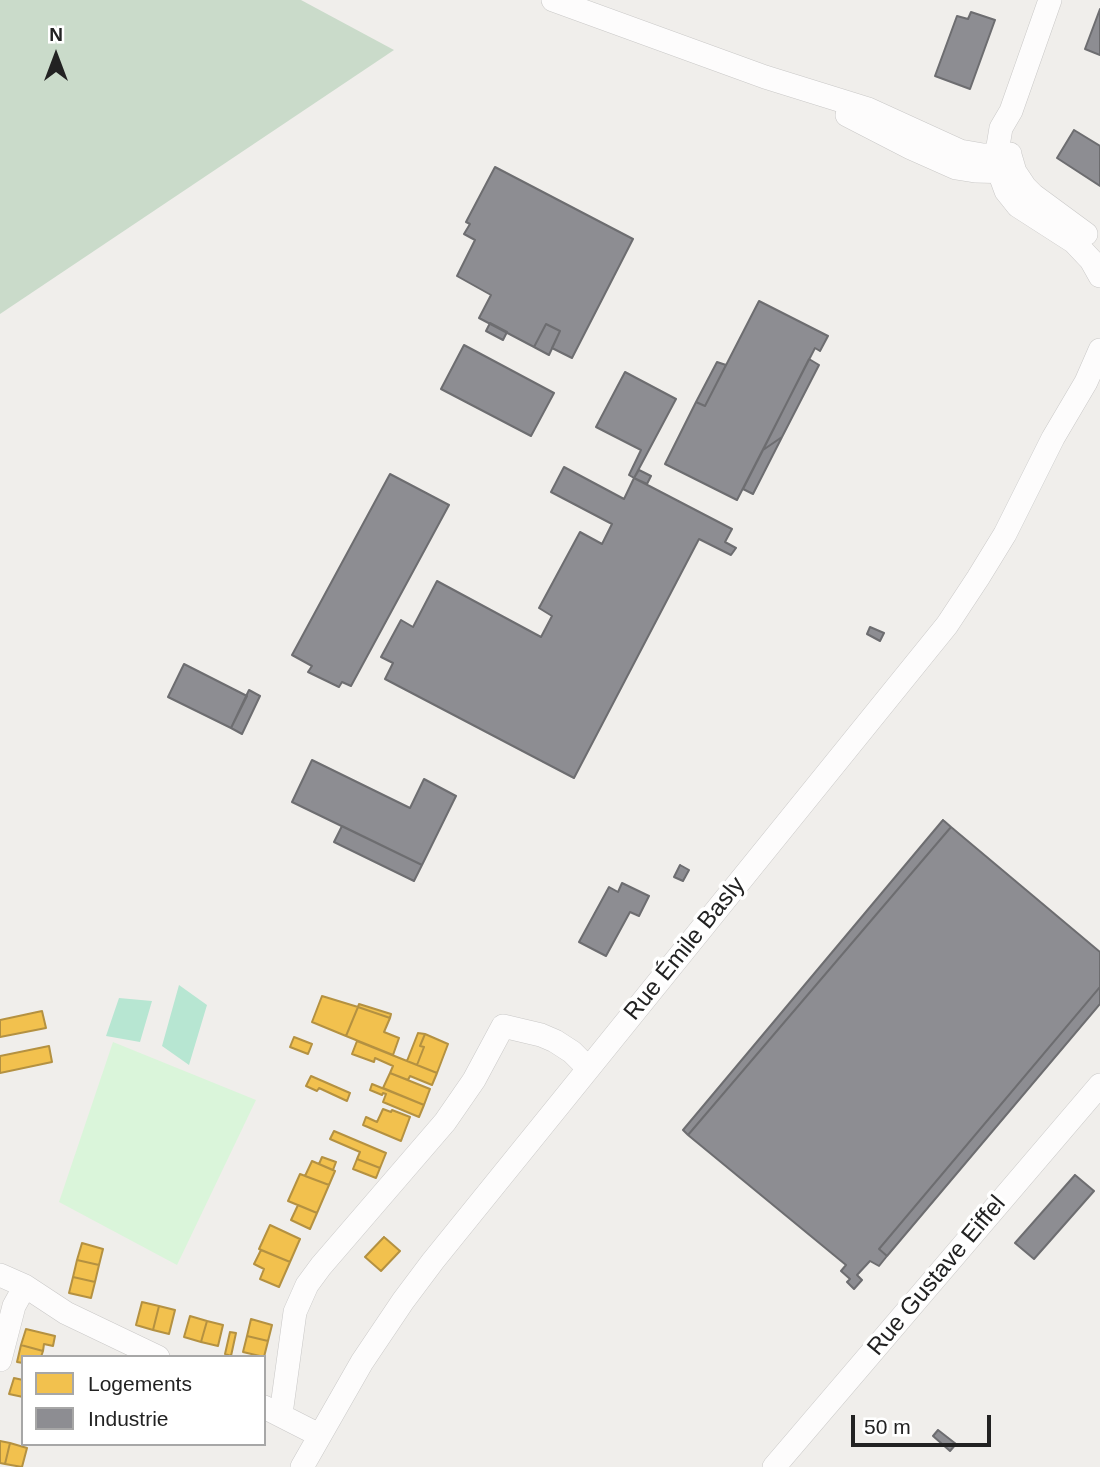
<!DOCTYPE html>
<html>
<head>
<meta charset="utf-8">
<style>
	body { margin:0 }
	#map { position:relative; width:1100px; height:1467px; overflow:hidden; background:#f0eeeb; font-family:Arial,sans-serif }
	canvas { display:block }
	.legend { position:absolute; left:21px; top:1355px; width:245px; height:91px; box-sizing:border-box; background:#fff; border:2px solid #a7a7a7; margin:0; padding:9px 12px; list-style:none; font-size:21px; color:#222 }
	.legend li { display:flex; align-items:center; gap:14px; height:35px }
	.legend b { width:35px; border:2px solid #a7a7a7 }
	.north { position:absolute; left:21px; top:21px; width:70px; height:70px; -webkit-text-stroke:5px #fff; paint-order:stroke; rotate:0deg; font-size:19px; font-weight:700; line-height:28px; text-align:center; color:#222 }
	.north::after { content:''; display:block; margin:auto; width:24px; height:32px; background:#222; clip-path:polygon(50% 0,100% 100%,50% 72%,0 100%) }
	.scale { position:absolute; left:851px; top:1415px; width:140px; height:32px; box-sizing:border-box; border:4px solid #222; border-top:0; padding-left:9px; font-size:21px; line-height:24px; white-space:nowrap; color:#222; -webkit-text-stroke:5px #fff; paint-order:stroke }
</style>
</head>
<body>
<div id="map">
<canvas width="1100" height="1467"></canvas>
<ul class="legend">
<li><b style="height:19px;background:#f2c14e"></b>Logements</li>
<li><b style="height:19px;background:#8d8d92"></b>Industrie</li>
</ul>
<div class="north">N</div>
<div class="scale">50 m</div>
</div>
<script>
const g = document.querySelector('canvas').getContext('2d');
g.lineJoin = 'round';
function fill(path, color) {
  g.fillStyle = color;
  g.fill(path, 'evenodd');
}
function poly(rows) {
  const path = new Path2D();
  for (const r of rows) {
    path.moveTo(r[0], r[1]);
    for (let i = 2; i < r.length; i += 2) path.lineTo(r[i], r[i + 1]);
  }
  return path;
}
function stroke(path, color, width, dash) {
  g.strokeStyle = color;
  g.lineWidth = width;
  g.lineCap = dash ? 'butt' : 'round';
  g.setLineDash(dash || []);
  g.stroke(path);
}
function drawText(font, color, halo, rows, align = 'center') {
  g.font = font + ' Arial,sans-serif';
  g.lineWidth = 7;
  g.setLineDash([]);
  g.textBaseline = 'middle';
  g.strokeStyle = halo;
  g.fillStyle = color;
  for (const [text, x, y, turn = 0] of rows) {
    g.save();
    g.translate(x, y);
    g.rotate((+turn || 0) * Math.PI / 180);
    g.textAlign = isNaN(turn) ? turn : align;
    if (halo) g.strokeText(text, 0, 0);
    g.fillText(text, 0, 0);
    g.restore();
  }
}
const cemetery = poly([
	[0,0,301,0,394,50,0,314]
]);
const park = poly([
	[113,1042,256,1100,177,1265,59,1202]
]);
const pitch = poly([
	[179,985,207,1005,189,1065,162,1046],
	[119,998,152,1001,140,1042,106,1036]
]);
const homes = poly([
	[322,996,358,1007,346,1036,312,1022,322,996],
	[359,1004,391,1014,390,1018,358,1007,359,1004],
	[358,1007,390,1018,384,1032,399,1038,393,1055,346,1036,358,1007],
	[42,1011,46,1028,0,1037,0,1020,42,1011],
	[418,1033,425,1034,420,1046,424,1047,417,1065,407,1061,418,1033],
	[425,1034,448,1044,437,1073,417,1065,424,1047,420,1046,425,1034],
	[294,1037,312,1044,308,1054,290,1047,294,1037],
	[357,1041,437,1073,432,1085,410,1076,408,1080,390,1073,393,1066,375,1058,374,1062,352,1054,357,1041],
	[49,1046,52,1062,0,1073,0,1056,49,1046],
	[390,1073,430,1089,424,1105,383,1088,390,1073],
	[311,1076,350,1093,347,1101,319,1088,317,1091,306,1086,311,1076],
	[372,1084,424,1105,419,1117,383,1102,386,1094,383,1093,382,1095,370,1090,372,1084],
	[383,1109,391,1112,392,1110,410,1117,401,1141,363,1125,366,1117,377,1122,383,1109],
	[334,1131,386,1153,380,1168,357,1159,360,1152,330,1139,334,1131],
	[322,1157,336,1162,333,1170,319,1164,322,1157],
	[357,1159,380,1168,376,1178,353,1169,357,1159],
	[312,1161,335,1171,329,1185,305,1176,312,1161],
	[300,1174,329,1185,317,1213,288,1201,300,1174],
	[298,1205,317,1213,310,1229,291,1220,298,1205],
	[270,1225,300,1239,290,1262,259,1249,270,1225],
	[384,1237,400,1251,381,1271,365,1257,384,1237],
	[82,1243,103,1249,99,1265,77,1260,82,1243],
	[261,1250,290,1262,279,1287,260,1279,264,1269,254,1264,261,1250],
	[77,1260,99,1265,95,1282,73,1277,77,1260],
	[73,1277,95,1282,91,1298,69,1293,73,1277],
	[142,1302,159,1306,153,1330,136,1325,142,1302],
	[159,1306,175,1310,169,1334,153,1330,159,1306],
	[190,1316,207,1321,201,1342,184,1337,190,1316],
	[251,1319,272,1325,268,1341,247,1336,251,1319],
	[207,1321,223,1325,218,1346,201,1342,207,1321],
	[26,1329,55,1336,53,1346,44,1344,43,1351,21,1345,26,1329],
	[230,1332,236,1333,231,1356,225,1354,230,1332],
	[247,1336,268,1341,264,1357,243,1352,247,1336],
	[21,1345,43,1351,41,1357,23,1357,23,1363,17,1362,21,1345],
	[14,1378,23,1380,23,1397,9,1394,14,1378],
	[0,1441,10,1443,5,1464,0,1463,0,1441],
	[10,1443,27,1448,22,1467,5,1464,10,1443]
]);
const industry = poly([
	[1100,9,1100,55,1085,49,1100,9],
	[971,12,995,20,970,89,935,76,957,16,968,19,971,12],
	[1074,130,1100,146,1100,186,1057,158,1074,130],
	[495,167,633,239,572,358,552,348,560,331,546,324,534,347,479,318,491,295,457,276,475,240,464,234,470,224,466,222,495,167],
	[759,301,828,336,820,351,815,348,737,500,665,464,696,402,705,406,759,301],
	[490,323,507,332,503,340,486,331,490,323],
	[546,324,560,331,549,355,534,347,546,324],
	[464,345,554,393,531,436,441,389,464,345],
	[809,359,819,365,782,437,763,450,809,359],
	[717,362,726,365,705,406,696,402,717,362],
	[625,372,676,399,634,478,629,475,641,450,596,427,625,372],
	[782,437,753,494,743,489,763,450,782,437],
	[564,467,624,499,634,478,732,529,725,542,736,548,731,555,699,539,574,778,385,679,393,663,381,657,401,620,413,627,437,581,541,637,552,616,539,608,580,532,602,544,612,524,551,492,564,467],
	[639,470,651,476,647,484,634,478,639,470],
	[390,474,449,505,351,686,342,682,339,687,308,672,312,666,292,655,390,474],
	[870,627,884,633,880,641,867,634,870,627],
	[184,664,247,696,231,728,168,697,184,664],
	[249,690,260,696,242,734,231,728,249,690],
	[312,760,410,808,424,779,456,796,422,865,292,802,312,760],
	[943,820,951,827,688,1135,683,1130,943,820],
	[342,826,422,865,414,881,334,842,342,826],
	[951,827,1100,952,1100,987,879,1249,887,1256,879,1266,870,1261,857,1275,862,1280,854,1289,847,1282,850,1279,841,1271,846,1265,688,1135,951,827],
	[680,865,689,870,683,881,674,877,680,865],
	[622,883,649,896,639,916,630,912,606,956,579,942,609,887,618,892,622,883],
	[1100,987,1100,1004,887,1256,879,1249,1100,987],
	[1075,1175,1094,1191,1034,1259,1015,1243,1075,1175],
	[938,1430,956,1444,950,1451,933,1436,938,1430]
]);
const minor = poly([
	[553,0,765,77,868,109,960,151,983,155,1010,154],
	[1050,0,1011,111,1001,128,998,146,999,172,1006,191,1018,206,1074,242,1091,260,1100,276],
	[847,115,911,148,956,168,975,171,1013,172],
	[1010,155,1015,172,1025,187,1033,195,1086,234],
	[0,1275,25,1286,66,1313,158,1357],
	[0,1360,14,1306,25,1286],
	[264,1407,319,1435],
	[281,1414,295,1312,307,1285,321,1266,445,1122,474,1080,503,1026,541,1035,555,1041,572,1052,588,1068],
	[302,1467,362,1362,403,1301,433,1261,947,625,978,578,1005,534,1053,438,1086,382,1100,350],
	[774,1467,1100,1085]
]);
const streetNames = [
	["Rue Émile Basly",685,949,-51],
	["Rue Gustave Eiffel",937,1276,-50]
];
fill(cemetery, '#cadbca');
fill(park, '#daf5da');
fill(pitch, '#b7e6d2');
fill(homes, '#f2c14e');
stroke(homes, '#b49141', 2);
fill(industry, '#8d8d92');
stroke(industry, '#6d6d70', 2);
stroke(minor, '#c9c8c7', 24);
stroke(minor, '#fdfcfc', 23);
drawText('24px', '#222', '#fff', streetNames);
</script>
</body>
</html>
